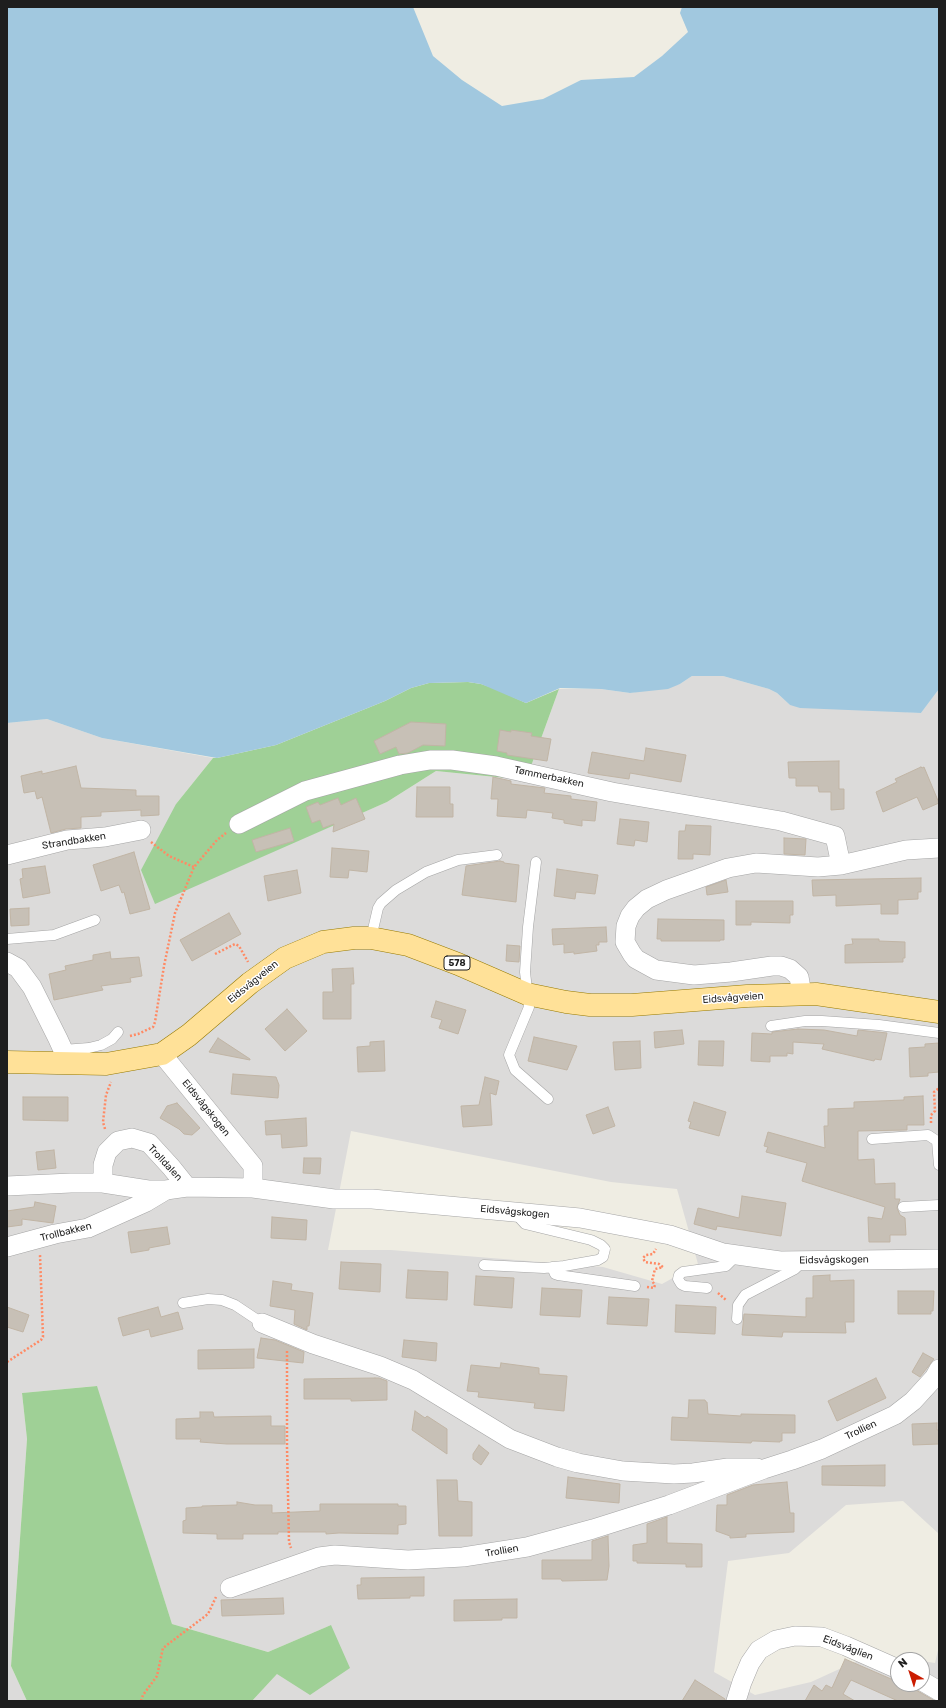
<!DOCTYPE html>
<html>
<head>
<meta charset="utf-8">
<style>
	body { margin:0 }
	#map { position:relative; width:946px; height:1708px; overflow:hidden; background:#efede3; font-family:Rubik,sans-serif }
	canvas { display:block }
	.frame { position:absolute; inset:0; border:8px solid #1e1e1e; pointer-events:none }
	.north { position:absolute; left:890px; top:1652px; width:40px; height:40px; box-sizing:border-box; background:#fff; border:1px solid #a5a5a5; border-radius:50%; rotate:321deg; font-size:11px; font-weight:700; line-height:16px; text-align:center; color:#1e1e1e }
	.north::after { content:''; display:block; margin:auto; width:14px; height:18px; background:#cb1c00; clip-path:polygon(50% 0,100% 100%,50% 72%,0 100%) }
</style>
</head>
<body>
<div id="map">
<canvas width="946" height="1708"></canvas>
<div class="frame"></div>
<div class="north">N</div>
</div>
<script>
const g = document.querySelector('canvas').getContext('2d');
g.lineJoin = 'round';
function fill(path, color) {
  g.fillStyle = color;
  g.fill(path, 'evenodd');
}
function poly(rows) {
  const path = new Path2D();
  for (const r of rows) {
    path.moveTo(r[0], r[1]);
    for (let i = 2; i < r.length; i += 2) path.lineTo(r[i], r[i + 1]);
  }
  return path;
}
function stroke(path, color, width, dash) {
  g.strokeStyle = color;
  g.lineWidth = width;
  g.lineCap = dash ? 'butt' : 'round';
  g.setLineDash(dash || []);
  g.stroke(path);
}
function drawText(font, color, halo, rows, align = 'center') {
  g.font = font + ' Rubik,sans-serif';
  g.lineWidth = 3;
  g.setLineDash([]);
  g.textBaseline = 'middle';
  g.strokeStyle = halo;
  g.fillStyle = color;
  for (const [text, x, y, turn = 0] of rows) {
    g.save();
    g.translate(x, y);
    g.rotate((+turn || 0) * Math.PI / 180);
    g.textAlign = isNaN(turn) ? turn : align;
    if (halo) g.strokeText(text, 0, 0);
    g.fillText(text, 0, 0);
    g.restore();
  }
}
const residential = poly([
	[692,676,723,676,769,689,777,693,790,705,921,713,939,689,939,1534,903,1501,846,1505,789,1553,728,1561,714,1672,755,1695,811,1682,870,1655,911,1660,898,1660,898,1684,922,1684,922,1661,935,1663,939,1646,939,1701,252,1701,277,1674,331,1625,268,1652,172,1624,96,1386,22,1393,27,1439,11,1666,27,1701,7,1701,7,723,47,719,102,738,213,758,176,804,280,848,387,802,436,771,526,780,559,689,601,689,630,693,680,684],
	[351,1131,611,1182,677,1189,698,1264,662,1284,603,1267,391,1250,328,1250]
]);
const forest = poly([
	[468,682,481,684,493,688,526,703,559,689,526,780,436,771,387,802,155,904,141,870,176,804,213,758,217,758,276,745,385,701,411,688,429,683],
	[97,1386,172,1624,268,1652,331,1625,350,1668,310,1695,277,1674,252,1701,27,1701,11,1666,27,1439,22,1393]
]);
const water = poly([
	[7,7,413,7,433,56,462,80,502,106,543,99,581,80,634,77,662,56,688,32,680,13,682,7,939,7,939,689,921,713,800,708,790,705,777,693,769,689,723,676,692,676,680,684,668,689,630,693,601,689,560,688,526,703,516,699,481,684,468,682,429,683,411,688,385,701,276,745,217,758,102,738,47,719,7,723]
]);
const building = poly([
	[411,722,446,724,445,746,423,745,408,753,399,754,396,747,380,754,374,741,411,722],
	[500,730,511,732,511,730,532,733,531,736,551,739,547,761,507,755,507,753,497,751,500,730],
	[646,748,686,755,681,782,630,773,629,779,588,773,592,752,644,761,646,748],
	[839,761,839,789,844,789,844,809,831,810,831,792,819,792,818,786,796,786,796,778,789,778,788,762,839,761],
	[76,766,81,788,136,790,136,796,159,796,159,815,141,816,141,810,101,812,101,816,81,817,81,828,66,829,51,833,42,797,37,799,35,791,24,793,21,776,42,771,42,774,76,766],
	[921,767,922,768,924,767,939,803,923,810,917,797,883,812,876,792,897,782,895,779,921,767],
	[493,777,511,781,511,784,545,788,544,793,571,796,571,799,597,802,595,821,582,820,582,826,564,823,564,820,552,818,553,813,527,810,526,818,497,816,498,799,491,799,493,777],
	[417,787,450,787,450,804,453,804,453,817,416,817,417,787],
	[338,798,341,805,356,798,365,819,333,832,334,824,323,828,320,820,312,823,306,807,318,802,320,805,338,798],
	[620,819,649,822,647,842,635,840,634,846,617,844,620,819],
	[686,825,711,826,710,855,693,854,693,859,678,859,679,831,685,831,686,825],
	[290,828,294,841,256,852,252,840,290,828],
	[784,838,806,839,805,855,784,854,784,838],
	[332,848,369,851,367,872,349,870,348,878,330,877,332,848],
	[134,852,150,909,130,914,124,892,122,893,119,885,101,891,93,865,134,852],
	[500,861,504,862,504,863,519,865,516,902,462,895,466,866,500,861],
	[45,866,50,893,23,898,20,879,23,878,22,869,45,866],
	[557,869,598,875,595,894,576,892,575,899,554,896,557,869],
	[297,870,301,893,268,901,264,876,297,870],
	[921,878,921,892,918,892,918,899,898,900,898,914,881,914,881,904,836,906,836,895,813,896,812,880,921,878],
	[726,880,728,892,707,895,706,887,726,880],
	[736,901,793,901,793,915,790,915,790,923,751,922,751,925,736,925,736,901],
	[29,908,29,925,11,926,10,909,29,908],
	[229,913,241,934,192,961,180,940,229,913],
	[658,919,724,920,724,940,720,940,720,941,661,941,661,939,657,939,658,919],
	[606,927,607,942,599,942,599,945,596,945,597,951,574,954,574,952,564,953,564,944,553,945,552,929,606,927],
	[852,939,879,939,879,941,905,942,905,958,903,958,903,962,845,963,845,945,853,944,852,939],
	[507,945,520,946,519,962,506,961,507,945],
	[110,952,111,959,139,957,142,976,130,978,131,982,101,986,103,990,54,1000,49,974,66,970,65,966,93,960,93,955,110,952],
	[353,968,354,984,351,984,351,1019,323,1019,323,992,333,992,332,969,353,968],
	[436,1001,466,1010,458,1034,439,1028,442,1020,431,1017,436,1001],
	[287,1009,307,1031,285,1051,265,1029,287,1009],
	[798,1029,824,1030,857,1036,858,1030,887,1033,881,1060,875,1059,874,1061,822,1049,824,1044,793,1042,793,1054,787,1053,787,1056,770,1056,770,1062,751,1061,752,1033,772,1034,772,1032,798,1029],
	[682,1030,684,1044,655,1048,654,1032,682,1030],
	[534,1037,577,1046,567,1070,528,1061,534,1037],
	[218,1038,250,1059,250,1060,209,1052,218,1038],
	[384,1041,385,1071,358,1072,357,1047,370,1046,370,1042,384,1041],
	[640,1041,641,1068,615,1070,613,1042,640,1041],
	[699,1041,724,1041,723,1066,698,1065,699,1041],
	[939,1043,939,1072,928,1073,928,1076,910,1077,909,1048,925,1047,925,1044,939,1043],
	[233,1074,276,1077,279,1085,278,1098,231,1094,233,1074],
	[485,1077,499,1081,496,1095,490,1093,492,1125,463,1127,461,1106,479,1105,485,1077],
	[923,1096,924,1125,907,1125,907,1130,858,1131,858,1160,874,1159,875,1184,895,1183,895,1199,900,1199,897,1208,900,1215,905,1218,906,1235,890,1235,890,1242,869,1242,868,1217,882,1219,885,1207,802,1181,807,1163,766,1152,768,1147,764,1146,768,1132,825,1148,824,1126,828,1126,828,1109,854,1108,854,1102,904,1100,904,1097,923,1096],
	[23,1097,68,1097,68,1121,23,1120,23,1097],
	[694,1102,726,1112,719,1136,689,1128,691,1122,688,1121,694,1102],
	[177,1103,200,1128,192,1135,184,1134,179,1129,160,1118,167,1106,177,1103],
	[608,1107,615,1126,593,1134,586,1115,608,1107],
	[306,1118,307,1146,282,1148,281,1134,266,1135,265,1121,306,1118],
	[54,1150,56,1168,38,1170,36,1152,54,1150],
	[304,1158,321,1158,320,1174,303,1173,304,1158],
	[742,1196,786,1203,781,1236,717,1226,716,1230,694,1224,698,1208,739,1218,742,1196],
	[35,1202,56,1206,53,1223,22,1219,22,1225,7,1227,7,1211,34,1207,35,1202],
	[272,1217,307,1220,306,1240,271,1238,272,1217],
	[167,1227,170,1244,149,1248,149,1250,131,1253,128,1232,167,1227],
	[341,1262,381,1264,380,1292,339,1289,341,1262],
	[408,1270,448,1272,447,1300,406,1298,408,1270],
	[830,1275,830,1281,854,1280,854,1322,845,1322,846,1333,783,1332,782,1337,742,1335,744,1314,806,1317,806,1298,813,1298,813,1276,830,1275],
	[476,1276,514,1278,512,1308,474,1305,476,1276],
	[273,1281,292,1284,291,1290,313,1293,309,1326,307,1326,307,1330,294,1324,295,1310,270,1306,273,1281],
	[542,1288,582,1290,580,1317,540,1315,542,1288],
	[898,1291,934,1291,933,1311,931,1311,931,1314,898,1314,898,1291],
	[609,1297,649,1299,647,1326,607,1324,609,1297],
	[676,1305,716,1307,715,1334,675,1332,676,1305],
	[7,1307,29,1315,23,1332,7,1327,7,1307],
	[158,1307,161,1317,178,1312,183,1329,151,1337,149,1329,123,1336,118,1318,158,1307],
	[261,1338,275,1340,304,1352,303,1363,257,1358,261,1338],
	[404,1340,437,1343,436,1361,402,1357,404,1340],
	[254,1349,254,1368,198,1369,198,1350,254,1349],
	[923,1353,934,1359,920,1377,912,1372,923,1353],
	[501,1363,539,1368,539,1374,567,1376,564,1411,534,1408,535,1403,478,1397,479,1392,467,1391,471,1365,500,1368,501,1363],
	[375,1378,379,1378,387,1381,387,1400,351,1401,351,1399,304,1399,304,1379,375,1378],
	[876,1378,886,1398,837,1421,828,1401,876,1378],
	[689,1400,705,1400,706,1402,707,1402,708,1414,741,1416,741,1414,795,1415,795,1433,782,1433,782,1441,780,1441,780,1442,754,1441,752,1441,751,1443,671,1440,672,1417,688,1418,689,1400],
	[415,1411,425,1418,427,1416,447,1429,447,1454,412,1430,415,1411],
	[200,1412,213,1412,214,1417,271,1416,271,1426,285,1426,285,1444,227,1444,200,1442,201,1439,176,1439,176,1419,200,1418,200,1412],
	[937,1423,937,1430,939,1430,939,1444,913,1445,912,1424,937,1423],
	[479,1445,489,1453,481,1465,473,1459,473,1454,479,1445],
	[885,1465,885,1486,822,1485,822,1466,885,1465],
	[568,1477,620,1484,619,1503,566,1498,568,1477],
	[437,1480,457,1480,458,1501,472,1502,472,1536,439,1536,437,1480],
	[787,1482,790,1513,794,1513,794,1532,746,1534,746,1537,730,1538,730,1536,716,1531,717,1505,727,1505,727,1495,753,1485,787,1482],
	[237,1502,255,1505,272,1505,272,1513,320,1511,320,1504,398,1504,398,1506,406,1506,406,1524,398,1525,398,1534,339,1533,326,1534,326,1532,278,1532,278,1534,243,1534,243,1539,217,1539,217,1534,183,1533,183,1521,186,1520,186,1508,202,1507,202,1506,237,1505,237,1502],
	[667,1517,667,1543,702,1544,702,1567,686,1567,686,1564,637,1563,637,1561,633,1561,633,1545,647,1543,647,1524,667,1517],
	[608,1536,609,1566,607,1580,562,1581,561,1579,542,1579,542,1560,592,1560,592,1541,608,1536],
	[424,1577,424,1596,410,1596,410,1598,358,1599,357,1585,361,1585,361,1578,424,1577],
	[283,1598,284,1614,222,1616,221,1600,283,1598],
	[517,1599,517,1618,502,1618,502,1620,454,1621,454,1600,517,1599],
	[845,1659,898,1682,898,1684,902,1684,916,1690,935,1701,898,1701,851,1680,843,1694,855,1701,805,1701,814,1685,822,1691,826,1685,832,1688,845,1659],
	[695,1680,725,1699,725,1701,682,1701,695,1680]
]);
const path = poly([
	[151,842,169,856,194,867],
	[215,954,235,944,239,946,248,962],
	[130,1036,138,1034,153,1027,155,1022,164,966,175,913,194,867,217,840,226,833],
	[931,1123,931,1115,935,1111,934,1092,939,1088],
	[105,1129,103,1122,106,1095,111,1082],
	[647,1287,654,1288,655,1285,652,1281,655,1269,663,1267,659,1264,645,1262,643,1258,646,1255,653,1254,656,1249],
	[718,1293,726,1300],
	[287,1351,287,1447,289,1542,291,1548],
	[7,1362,41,1340,43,1337,40,1255],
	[141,1701,143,1695,157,1676,163,1648,208,1614,216,1597]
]);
const lane = poly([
	[536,862,528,927,525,972,529,1007,509,1055,515,1070,548,1099],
	[371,938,378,908,381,903,396,890,426,872,458,860,497,855],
	[7,939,54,935,95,920],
	[771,1026,805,1021,822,1021,879,1025,939,1033],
	[63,1050,89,1048,101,1045,112,1039,118,1032],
	[872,1139,928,1135,937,1141,939,1165],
	[903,1207,939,1205],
	[484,1265,544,1268,564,1266,598,1260,603,1257,605,1249,601,1245,591,1240,525,1224,515,1213],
	[552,1267,555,1274,558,1275,635,1286],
	[707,1288,685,1286,681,1284,678,1279,679,1275,683,1272,726,1266,737,1255],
	[183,1303,208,1299,222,1300,235,1305,262,1323],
	[737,1319,738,1305,745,1295,795,1269,799,1265,800,1261]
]);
const street = poly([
	[239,824,305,791,400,765,430,760,452,760,496,766,612,792,781,821,835,836,841,865],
	[7,855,67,840,105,837,141,830],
	[7,962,18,968,32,987,58,1039,63,1050,65,1064],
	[802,994,799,977,790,969,781,966,772,966,731,972,694,975,656,970,636,959,632,954,625,942,626,926,630,916,636,908,647,899,666,890,728,868,756,863,818,867,841,865,906,850,939,848],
	[162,1054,253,1166,253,1188,334,1199,372,1199,580,1218,670,1235,723,1253,780,1261,939,1259],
	[103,1183,103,1165,107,1152,118,1141,132,1138,149,1143,171,1167,187,1187],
	[7,1186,71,1183,103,1183,148,1190,166,1190,187,1187,253,1188],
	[7,1247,55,1234,88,1228,146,1202,166,1190],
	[262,1323,313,1344,380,1366,413,1380,510,1439,557,1457,578,1463,623,1471,674,1474,693,1473,728,1468,757,1468],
	[230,1588,319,1557,335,1555,408,1560,463,1557,527,1547,593,1529,669,1505,764,1469,792,1460,822,1449,895,1415,913,1401,934,1378,939,1369],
	[922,1681,939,1691],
	[736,1701,742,1682,750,1663,759,1650,776,1640,795,1636,822,1637,846,1646,898,1669]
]);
const primary = poly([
	[7,1062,106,1064,162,1054,189,1035,250,983,285,958,323,942,354,938,371,938,408,945,458,964,527,994,566,1002,590,1005,632,1005,747,996,816,994,939,1012]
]);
const shields = [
	[457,963,26]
];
const shieldNames = [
	["578",457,963]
];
const streetNames = [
	["Tømmerbakken",549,777,12],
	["Strandbakken",74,841,-9],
	["Eidsvågveien",253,982,-39],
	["Eidsvågveien",733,998,-4],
	["Eidsvågskogen",206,1108,51],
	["Trolldalen",165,1163,47],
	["Eidsvågskogen",515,1212,5],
	["Trollbakken",66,1232,-14],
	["Eidsvågskogen",834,1260,-1],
	["Trollien",861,1430,-25],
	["Trollien",502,1551,-10],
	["Eidsvåglien",848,1648,21]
];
fill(residential, '#dcdbda');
fill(forest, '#9fd096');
fill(water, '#a1c8df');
fill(building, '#c7c0b6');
stroke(building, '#c1b5a5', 1);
stroke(lane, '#a5a5a5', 11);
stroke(street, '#a5a5a5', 20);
stroke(primary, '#977a00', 23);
stroke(path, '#ff8a64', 2.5, [2, 2]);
stroke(lane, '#fff', 10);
stroke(street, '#fff', 19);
stroke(primary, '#ffe198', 22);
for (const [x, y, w] of shields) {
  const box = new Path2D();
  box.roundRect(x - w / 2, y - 7, w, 14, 3);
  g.fillStyle = '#fff';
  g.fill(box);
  stroke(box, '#1e1e1e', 1);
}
drawText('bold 9px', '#1e1e1e', null, shieldNames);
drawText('10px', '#1e1e1e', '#fff', streetNames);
</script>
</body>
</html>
